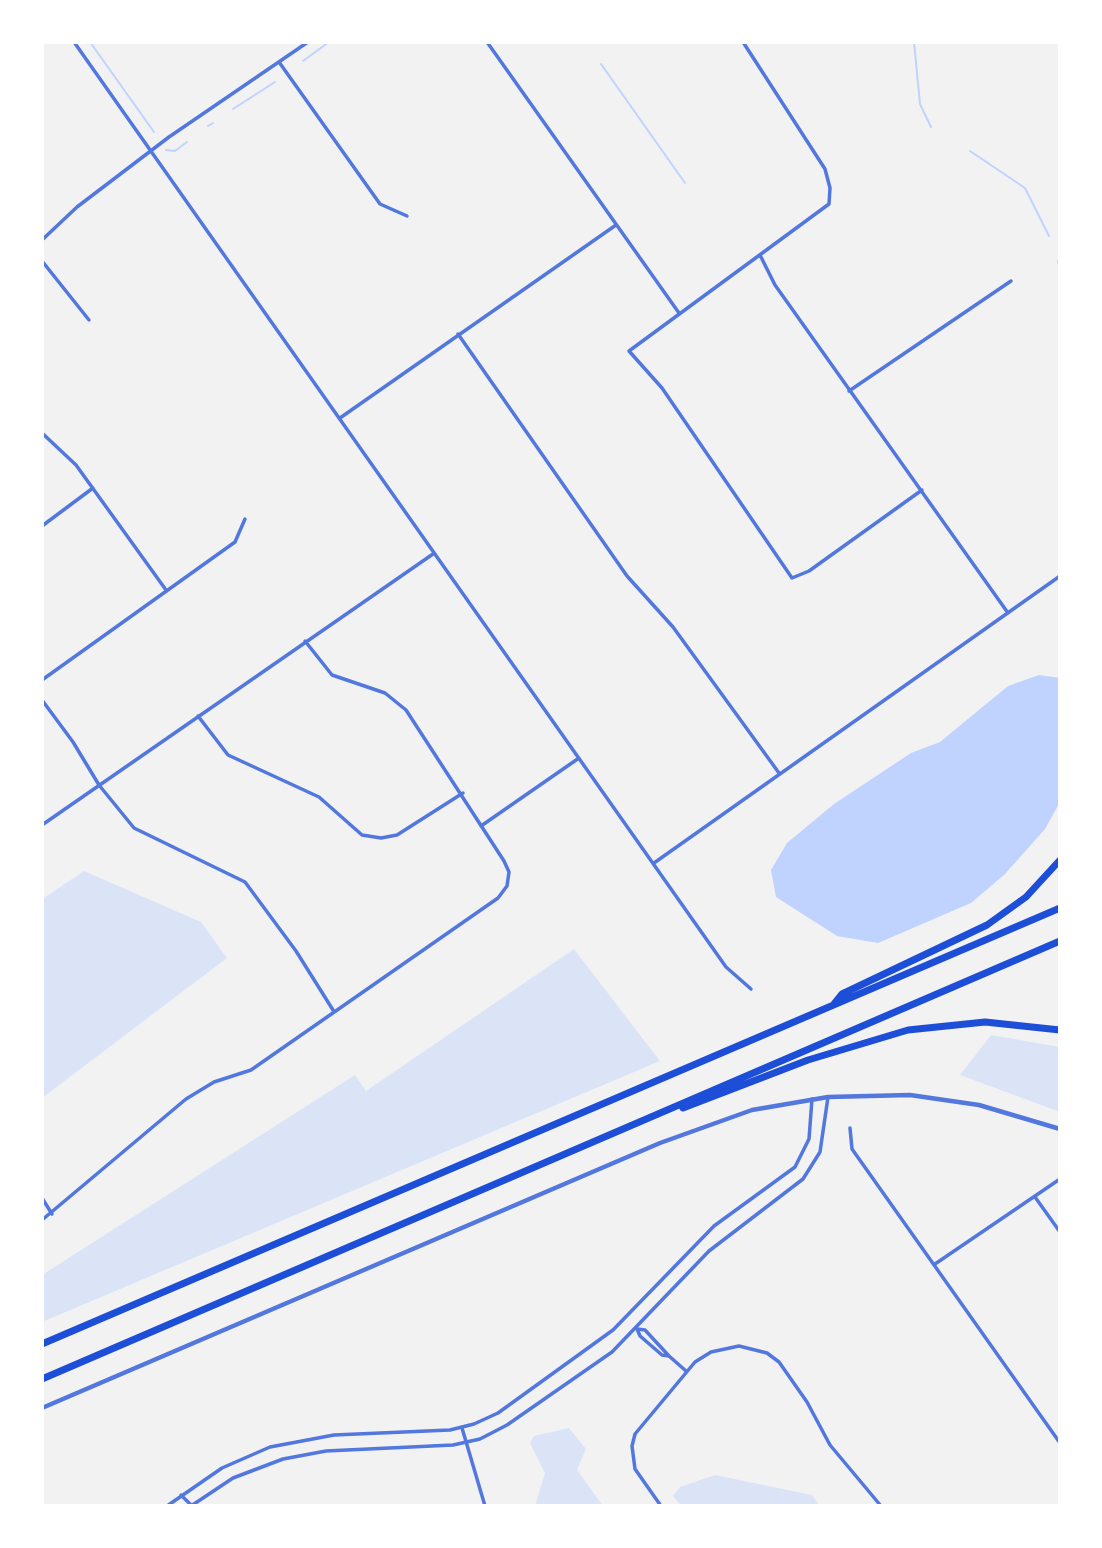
<!DOCTYPE html>
<html>
<head>
<meta charset="utf-8">
<style>
	body { margin:0 }
	#map { position:relative; width:1102px; height:1548px; overflow:hidden; background:#f2f2f2; font-family:"Varela Round",sans-serif }
	canvas { display:block }
	.frame { position:absolute; inset:0; border:44px solid #fff; pointer-events:none }
</style>
</head>
<body>
<div id="map">
<canvas width="1102" height="1548"></canvas>
<div class="frame"></div>
</div>
<script>
const g = document.querySelector('canvas').getContext('2d');
g.lineJoin = 'round';
function fill(path, color) {
  g.fillStyle = color;
  g.fill(path, 'evenodd');
}
function poly(rows) {
  const path = new Path2D();
  for (const r of rows) {
    path.moveTo(r[0], r[1]);
    for (let i = 2; i < r.length; i += 2) path.lineTo(r[i], r[i + 1]);
  }
  return path;
}
function stroke(path, color, width, dash) {
  g.strokeStyle = color;
  g.lineWidth = width;
  g.lineCap = dash ? 'butt' : 'round';
  g.setLineDash(dash || []);
  g.stroke(path);
}
const green = poly([
	[84,871,201,922,227,958,42,1098,42,899],
	[574,949,660,1061,42,1322,42,1275,355,1075,366,1091],
	[991,1035,1060,1047,1060,1112,960,1075],
	[569,1428,586,1449,577,1470,603,1506,535,1506,545,1473,530,1443,534,1436],
	[715,1475,812,1495,820,1506,681,1506,673,1496,680,1487]
]);
const water = poly([
	[1039,675,1060,678,1060,802,1045,829,1005,874,971,903,878,943,837,936,776,897,771,870,787,843,834,804,911,753,940,742,1008,686]
]);
const stream = poly([
	[90,42,154,132],
	[914,42,920,104,931,127],
	[303,61,329,42],
	[601,64,685,183],
	[233,109,275,82],
	[208,126,213,123],
	[166,150,175,151,187,142],
	[970,151,1025,188,1049,236],
	[1058,261,1060,269],
	[1060,270,1060,311]
]);
const minor = poly([
	[74,42,726,967,751,989],
	[487,42,679,313],
	[743,42,825,169,830,188,829,204,629,351,662,388,792,578,809,571,922,490],
	[279,62,380,204,407,216],
	[42,240,77,207,169,137,308,42],
	[760,255,775,285,1008,613],
	[42,261,89,320],
	[458,334,627,576,673,627,779,773],
	[849,391,1011,281],
	[340,418,616,225],
	[42,433,76,465,166,590],
	[42,526,93,488],
	[42,680,235,542,245,519],
	[42,700,73,742,99,785,134,828,245,882,296,951,333,1010],
	[198,716,228,755,319,797,362,835,381,838,397,835,463,793],
	[42,825,433,554],
	[481,826,579,758],
	[654,863,1060,576],
	[850,1128,852,1149,1060,1443],
	[1035,1197,1060,1232],
	[42,1198,52,1214],
	[42,1220,186,1099,214,1082,251,1070,498,898,507,886,509,872,504,861,406,710,385,693,332,675,305,641],
	[935,1264,1060,1179],
	[637,1329,645,1330,669,1356,662,1355,640,1336,637,1329],
	[669,1356,686,1371],
	[462,1428,485,1506],
	[181,1495,192,1506],
	[167,1506,222,1468,270,1447,334,1435,450,1430,474,1424,498,1413,613,1330,714,1226,795,1167,809,1139,812,1099],
	[191,1506,233,1478,283,1459,326,1451,453,1445,480,1439,507,1425,612,1352,709,1251,803,1179,820,1152,828,1097],
	[661,1506,635,1469,632,1446,635,1434,695,1362,711,1352,739,1346,767,1353,779,1362,807,1402,830,1445,881,1506]
]);
const tertiary = poly([
	[42,1408,660,1143,752,1110,828,1097,910,1095,979,1105,1060,1129]
]);
const motorway = poly([
	[834,1004,842,994,987,925,1026,897,1060,860],
	[683,1108,808,1060,908,1030,985,1022,1060,1030],
	[42,1344,1060,908],
	[42,1379,1060,941]
]);
fill(green, '#dbe4f7');
fill(water, '#bfd3fe');
stroke(stream, '#bfd3fe', 2);
stroke(minor, '#5277de', 3.5);
stroke(tertiary, '#5277de', 4.5);
stroke(motorway, '#1d4ed8', 7);
</script>
</body>
</html>
